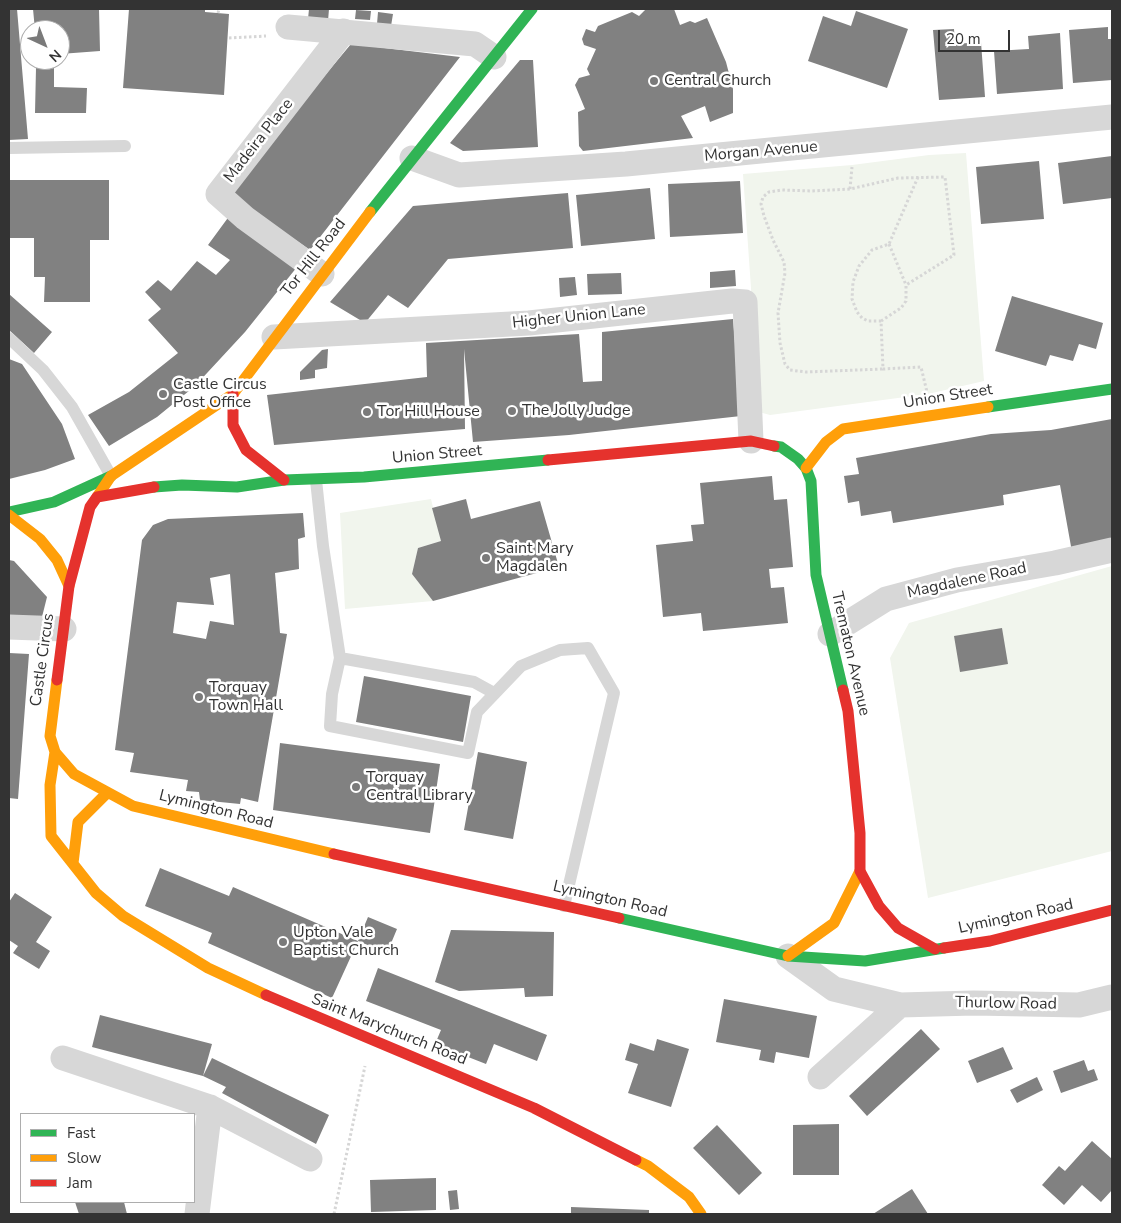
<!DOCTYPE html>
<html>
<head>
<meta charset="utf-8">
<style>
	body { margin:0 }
	#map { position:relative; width:1121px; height:1223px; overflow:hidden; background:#fff; font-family:"Nunito Sans",sans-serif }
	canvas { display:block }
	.frame { position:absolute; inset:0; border:10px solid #333; pointer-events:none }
	.legend { position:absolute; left:20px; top:1113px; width:175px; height:90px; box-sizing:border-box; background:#fff; border:1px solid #adadad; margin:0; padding:6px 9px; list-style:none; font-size:15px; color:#333 }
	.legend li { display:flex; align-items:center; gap:10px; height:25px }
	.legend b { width:25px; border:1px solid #adadad }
	.north { position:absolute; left:20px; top:20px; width:50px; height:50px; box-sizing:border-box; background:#fff; border:1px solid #adadad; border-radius:50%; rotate:137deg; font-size:14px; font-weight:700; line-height:20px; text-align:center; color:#333 }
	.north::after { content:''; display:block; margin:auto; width:18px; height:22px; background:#7a7a7a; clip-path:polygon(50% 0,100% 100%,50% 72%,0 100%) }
	.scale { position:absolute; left:938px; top:30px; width:72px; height:22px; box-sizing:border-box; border:2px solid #333; border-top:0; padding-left:6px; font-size:15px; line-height:18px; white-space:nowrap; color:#333; -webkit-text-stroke:4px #fff; paint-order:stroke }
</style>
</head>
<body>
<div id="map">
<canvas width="1121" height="1223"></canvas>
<div class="frame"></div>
<ul class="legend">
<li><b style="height:6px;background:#30b455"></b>Fast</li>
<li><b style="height:6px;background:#ff9f0a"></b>Slow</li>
<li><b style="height:6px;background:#e5322d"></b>Jam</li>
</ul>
<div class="north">N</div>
<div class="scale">20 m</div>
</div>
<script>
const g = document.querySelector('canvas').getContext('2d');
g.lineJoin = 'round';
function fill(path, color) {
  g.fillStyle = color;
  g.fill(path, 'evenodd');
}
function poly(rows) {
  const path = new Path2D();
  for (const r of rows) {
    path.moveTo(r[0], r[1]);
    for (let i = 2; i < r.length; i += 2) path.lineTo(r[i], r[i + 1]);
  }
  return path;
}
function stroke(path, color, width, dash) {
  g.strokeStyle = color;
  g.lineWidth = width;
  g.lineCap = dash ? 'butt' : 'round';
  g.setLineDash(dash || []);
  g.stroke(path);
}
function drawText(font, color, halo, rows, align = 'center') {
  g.font = font + ' "Nunito Sans",sans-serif';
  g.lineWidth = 5;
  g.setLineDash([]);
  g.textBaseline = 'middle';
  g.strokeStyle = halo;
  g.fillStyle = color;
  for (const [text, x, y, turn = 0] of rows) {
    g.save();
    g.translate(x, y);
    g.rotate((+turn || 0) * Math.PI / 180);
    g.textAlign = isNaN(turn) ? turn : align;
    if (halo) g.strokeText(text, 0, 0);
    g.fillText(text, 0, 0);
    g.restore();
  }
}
const green = poly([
	[966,153,984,381,928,394,770,415,759,412,754,369,751,288,743,174,852,165,929,155],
	[431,499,441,541,418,548,412,574,433,601,345,609,340,513],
	[1112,566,1112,851,928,898,890,658,909,623]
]);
const building = poly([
	[9,9,17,9,28,139,9,140],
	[33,9,99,9,100,51,60,54,60,30,35,30],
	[129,9,205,9,205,12,229,14,224,95,123,88],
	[309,9,329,9,328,21,308,19],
	[646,9,674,9,680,25,690,21,695,23,707,18,726,62,733,89,733,113,710,122,705,106,681,116,693,138,583,151,579,146,578,112,585,109,575,85,579,78,590,75,587,69,596,49,584,45,582,39,586,29,595,32,598,26,632,12,639,16],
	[356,10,371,11,370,20,355,19],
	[856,11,908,29,887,88,808,61,823,16,851,26],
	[378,12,393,14,391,26,377,24],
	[1108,27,1108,39,1112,39,1112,80,1073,83,1069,30],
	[954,29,955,44,981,42,985,97,939,100,933,30],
	[1060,33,1063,89,997,94,994,51,1029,49,1028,36],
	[351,44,460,57,310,250,227,193],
	[520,60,533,60,538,147,463,151,450,143],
	[36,68,54,68,54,87,87,88,86,113,35,113],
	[1112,156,1112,198,1063,204,1058,163],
	[1039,161,1044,219,981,224,976,167],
	[9,180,109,180,109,240,90,240,90,302,44,302,45,277,34,277,34,238,9,238],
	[740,181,743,233,670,237,668,184],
	[650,188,655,239,581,246,576,195],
	[568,193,573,248,448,259,408,308,388,295,365,323,330,302,413,206],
	[230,215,297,267,245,332,195,386,157,417,109,446,88,415,129,392,178,353,148,320,161,309,145,292,158,280,171,291,197,261,216,275,230,260,208,245],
	[735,270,736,286,710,288,710,272],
	[621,273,622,294,588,295,587,274],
	[575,277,577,295,560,297,559,278],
	[9,294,52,332,34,353,9,330],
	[1012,296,1103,323,1096,349,1079,344,1073,361,1050,355,1046,366,995,351],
	[733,319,741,416,569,435,473,442,464,349,465,429,274,445,267,395,427,377,426,343,579,334,583,382,602,381,602,332],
	[328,349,327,368,315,370,315,378,300,380,300,372,322,350],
	[9,359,22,364,62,424,75,459,45,470,9,479],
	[1112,419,1112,541,1072,552,1060,485,1003,495,1004,505,893,523,891,511,861,516,859,501,848,503,844,476,859,474,856,458,991,434,1051,430],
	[772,476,774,500,787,499,793,567,769,569,771,588,784,587,788,623,703,631,701,613,663,617,656,545,693,541,691,525,704,524,700,483],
	[466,499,471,519,540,501,559,567,433,601,412,574,418,548,441,541,432,508],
	[303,513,305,537,298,539,299,569,275,573,280,633,287,634,258,802,241,798,240,804,200,800,199,792,186,791,188,780,130,772,134,753,115,750,142,540,153,525,168,519],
	[230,574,234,625,210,621,206,639,173,633,177,602,214,605,210,578],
	[9,560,14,561,47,597,41,621,9,618],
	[1002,628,1008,664,960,672,954,636],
	[9,653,29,654,18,799,9,798],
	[364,676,471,696,463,742,356,722],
	[280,743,440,764,430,833,273,810],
	[478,752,527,762,513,839,464,830],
	[160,868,229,896,233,887,358,941,332,998,208,943,212,933,145,906],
	[15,893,52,917,36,942,50,951,39,969,13,953,18,946,9,940,9,902],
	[368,917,397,929,387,953,358,941],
	[451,930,554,932,553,996,525,997,524,988,459,991,435,982],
	[378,968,547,1035,537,1061,494,1044,486,1064,435,1044,441,1030,366,1001],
	[724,999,817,1016,809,1058,776,1052,774,1063,759,1060,761,1050,716,1042],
	[100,1015,212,1044,203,1076,92,1047],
	[921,1029,940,1049,867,1116,849,1096],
	[657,1039,689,1049,671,1107,628,1093,638,1064,625,1060,630,1043,654,1051],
	[1003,1047,1013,1069,977,1083,968,1061],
	[212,1058,329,1115,316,1144,222,1093,226,1087,203,1076],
	[1084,1060,1088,1071,1094,1069,1098,1080,1061,1093,1053,1071],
	[1037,1077,1043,1090,1017,1103,1010,1090],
	[839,1124,839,1175,793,1175,793,1125],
	[717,1125,762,1173,739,1195,693,1148],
	[1092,1141,1112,1159,1112,1190,1101,1202,1082,1185,1064,1205,1042,1185,1059,1166,1065,1171],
	[436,1178,436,1210,371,1212,370,1180],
	[912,1189,928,1214,873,1214],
	[457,1190,459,1209,450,1210,448,1191],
	[75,1202,124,1202,127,1214,79,1214],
	[571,1207,649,1210,649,1214,571,1214]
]);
const path = poly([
	[218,13,219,9],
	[229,38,266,36],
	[918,177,889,244,872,250,859,266,853,282,852,299,857,312,862,318,868,321,881,321,883,369,921,367,927,392],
	[850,189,852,167],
	[889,244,906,285],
	[881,321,901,308,906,301,906,285,954,255,945,177,898,178,850,189,812,191,782,190,769,192,763,197,761,204,764,216,773,240,784,262,785,273,778,313,780,343,785,364,790,370,806,372,883,369],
	[334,1214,365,1066]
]);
const lane = poly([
	[9,148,125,146],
	[9,338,43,370,72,407,111,476],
	[316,480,323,546,340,658],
	[494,693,474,682,340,658,332,694,330,726,468,753,477,712,521,666,560,650,588,648,614,693,564,906]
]);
const street = poly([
	[288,27,475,44,494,57],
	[412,158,459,175,626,164,1112,117],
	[322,274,245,218,218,194,344,31],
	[274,337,529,323,732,301,745,302,751,441],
	[9,627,64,629],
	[830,634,886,599,957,580,1055,563,1112,550],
	[788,956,834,989,900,1005,974,1003,1079,1005,1112,997],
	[63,1058,210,1107,310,1159],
	[820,1077,900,1005],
	[197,1214,210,1107]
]);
const fast = poly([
	[370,212,532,9],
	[988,407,1112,389],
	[774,446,781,447,798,459,806,468,811,481,816,575,843,690],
	[154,487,182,485,237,487,284,480,364,477,548,460],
	[9,512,54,502,111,476],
	[619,918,788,956,865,961,944,948]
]);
const slow = poly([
	[806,468,826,442,843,429,988,407],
	[97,497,111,476,233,394,370,212],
	[9,515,40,539,57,560,69,586],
	[57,680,50,736,55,752,74,774,133,806,334,854],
	[55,752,50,785,51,836,96,893,123,916,208,968,266,995],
	[73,863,78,822,107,793],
	[788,956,834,923,860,871],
	[636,1160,648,1166,689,1197,701,1214]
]);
const jam = poly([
	[233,394,233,425,246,450,284,480],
	[548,460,751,441,774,446],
	[57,680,69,586,90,507,97,497,154,487],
	[843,690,848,711,860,833,860,871,879,906,898,928,935,949],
	[334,854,619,918],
	[944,948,990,941,1112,910],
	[266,995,534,1108,636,1160]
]);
const markers = [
	[654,81,5,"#7a7a7a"],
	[163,394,5,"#7a7a7a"],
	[512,411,5,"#7a7a7a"],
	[367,412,5,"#7a7a7a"],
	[486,558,5,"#7a7a7a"],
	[199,697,5,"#7a7a7a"],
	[356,787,5,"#7a7a7a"],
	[283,942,5,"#7a7a7a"]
];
const poiNames = [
	["Central Church",664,81],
	["Castle Circus",173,385],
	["Post Office",173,403],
	["The Jolly Judge",522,411],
	["Tor Hill House",377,412],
	["Saint Mary",496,549],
	["Magdalen",496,567],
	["Torquay",209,688],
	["Town Hall",209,706],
	["Torquay",366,778],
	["Central Library",366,796],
	["Upton Vale",293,933],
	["Baptist Church",293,951]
];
const streetNames = [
	["Madeira Place",259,141,-52],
	["Morgan Avenue",761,152,-5],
	["Tor Hill Road",314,258,-52],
	["Higher Union Lane",579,317,-6],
	["Union Street",948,397,-9],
	["Union Street",437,455,-5],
	["Magdalene Road",967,581,-12],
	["Trematon Avenue",850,654,77],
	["Castle Circus",43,660,-82],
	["Lymington Road",216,810,14],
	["Lymington Road",610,900,13],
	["Lymington Road",1016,917,-12],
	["Thurlow Road",1006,1004,1],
	["Saint Marychurch Road",389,1030,22]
];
fill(green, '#f1f5ed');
fill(building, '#818181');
stroke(path, '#d6d6d6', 3, [2.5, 2.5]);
stroke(lane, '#d7d7d7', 12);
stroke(street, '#d7d7d7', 25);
stroke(fast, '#30b455', 11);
stroke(slow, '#ff9f0a', 11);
stroke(jam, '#e5322d', 11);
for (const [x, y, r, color] of markers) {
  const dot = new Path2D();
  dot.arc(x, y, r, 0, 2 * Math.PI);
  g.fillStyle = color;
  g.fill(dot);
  stroke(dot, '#fff', 2);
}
drawText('16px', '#333', '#fff', poiNames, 'left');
drawText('16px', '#333', '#fff', streetNames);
</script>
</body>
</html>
